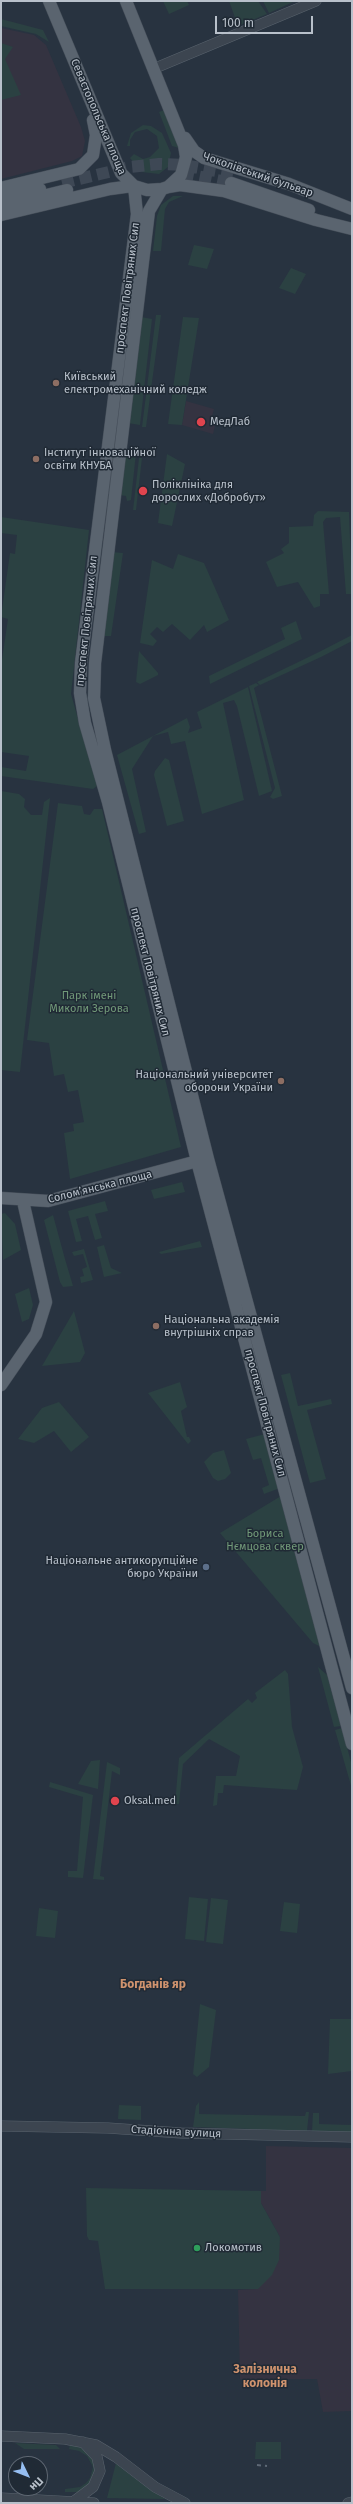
<!DOCTYPE html>
<html>
<head>
<meta charset="utf-8">
<style>
	body { margin:0 }
	#map { position:relative; width:353px; height:2504px; overflow:hidden; background:#283340; font-family:"Fira Sans",sans-serif }
	canvas { display:block }
	.frame { position:absolute; inset:0; border:2px solid #b8c0ca; pointer-events:none }
	.north { position:absolute; left:8px; top:2456px; width:40px; height:40px; box-sizing:border-box; background:#202a35; border:1px solid #5d6671; border-radius:50%; rotate:133deg; font-size:11px; font-weight:700; line-height:16px; text-align:center; color:#b8c0ca }
	.north::after { content:''; display:block; margin:auto; width:14px; height:18px; background:#96bef1; clip-path:polygon(50% 0,100% 100%,50% 72%,0 100%) }
	.scale { position:absolute; left:215px; top:16px; width:98px; height:18px; box-sizing:border-box; border:2px solid #b8c0ca; border-top:0; padding-left:5px; font-size:12px; line-height:14px; white-space:nowrap; color:#b8c0ca; -webkit-text-stroke:3px #202a35; paint-order:stroke }
</style>
</head>
<body>
<div id="map">
<canvas width="353" height="2504"></canvas>
<div class="frame"></div>
<div class="north">Пн</div>
<div class="scale">100 m</div>
</div>
<script>
const g = document.querySelector('canvas').getContext('2d');
g.lineJoin = 'round';
function fill(path, color) {
  g.fillStyle = color;
  g.fill(path, 'evenodd');
}
function poly(rows) {
  const path = new Path2D();
  for (const r of rows) {
    path.moveTo(r[0], r[1]);
    for (let i = 2; i < r.length; i += 2) path.lineTo(r[i], r[i + 1]);
  }
  return path;
}
function stroke(path, color, width, dash) {
  g.strokeStyle = color;
  g.lineWidth = width;
  g.lineCap = dash ? 'butt' : 'round';
  g.setLineDash(dash || []);
  g.stroke(path);
}
function drawText(font, color, halo, rows, align = 'center') {
  g.font = font + ' "Fira Sans",sans-serif';
  g.lineWidth = 3;
  g.setLineDash([]);
  g.textBaseline = 'middle';
  g.strokeStyle = halo;
  g.fillStyle = color;
  for (const [text, x, y, turn = 0] of rows) {
    g.save();
    g.translate(x, y);
    g.rotate((+turn || 0) * Math.PI / 180);
    g.textAlign = isNaN(turn) ? turn : align;
    if (halo) g.strokeText(text, 0, 0);
    g.fillText(text, 0, 0);
    g.restore();
  }
}
const medical = poly([
	[1,28,34,35,46,45,81,127,85,141,82,156,72,161,1,179],
	[186,401,214,409,211,419,216,421,213,434,182,425],
	[266,2146,352,2148,352,2411,323,2412,317,2379,240,2379,238,2290,258,2289,280,2237,261,2203,261,2191,266,2191]
]);
const green = poly([
	[163,1,187,1,189,5,169,14],
	[229,1,258,1,267,14,238,26],
	[263,1,293,1,293,2,269,13],
	[1,19,43,30,49,42,36,34,1,26],
	[1,43,13,47,5,59,21,95,1,100],
	[164,110,179,148,172,146,159,112],
	[143,125,151,126,162,133,171,153,168,167,159,174,142,172,130,158,134,154,143,159,150,157,159,148,157,136,147,129,135,132,130,140,130,146,127,146,131,133],
	[173,196,183,196,169,202,165,209,161,251,153,251,157,216,161,205],
	[194,245,214,249,207,269,188,265],
	[291,268,306,274,295,294,279,288],
	[156,315,161,315,146,427,142,427],
	[141,317,152,319,140,425,128,423],
	[183,317,199,318,182,425,168,424],
	[124,452,136,453,131,500,127,501,126,496,119,495],
	[167,454,185,464,172,526,158,523],
	[139,458,142,458,136,510,133,510],
	[318,511,349,512,352,594,346,594,340,517,326,518,323,522,329,594,320,594,320,606,314,608,298,582,277,587,266,562,284,553,281,549,289,543,289,527,313,526,314,515],
	[1,517,89,530,71,694,97,786,93,789,1,776,1,767,26,771,29,756,1,752,1,666,8,619,1,617,10,553,15,554,17,535,1,533],
	[112,552,123,553,111,636,101,636],
	[178,554,204,563,229,620,207,632,204,625,190,640,172,624,163,632,157,627,150,634,157,641,153,646,140,643,152,560,173,569],
	[296,621,302,639,210,684,209,676,285,639,281,628],
	[352,635,352,641,321,657,319,652],
	[139,651,158,673,158,675,140,684,136,682],
	[319,652,321,657,260,685,257,682],
	[256,683,259,685,254,688,282,796,273,799,270,797,275,788,249,686],
	[248,687,272,791,259,796,237,706,234,700,223,703,244,800,202,814,185,741,171,744,168,732,153,736,132,769,146,832,139,834,117,755,187,718,190,727,188,733,202,728,197,712],
	[165,758,169,760,184,821,167,826,154,775,155,771],
	[1,791,19,794,25,799,24,807,31,815,42,815,44,802,50,798,20,1072,1,1070],
	[58,803,82,806,84,814,90,815,94,809,102,809,181,1147,70,1179,64,1133,74,1131,73,1124,84,1122,78,1090,68,1092,64,1074,54,1076,49,1043,27,1040],
	[182,1182,185,1192,154,1199,151,1190],
	[105,1201,108,1211,95,1214,102,1238,95,1240,88,1216,76,1219,82,1241,76,1242,68,1211],
	[5,1213,15,1224,21,1250,3,1260,1,1214],
	[53,1215,65,1259,73,1286,63,1287,60,1282,44,1220],
	[200,1241,202,1247,161,1254,159,1252],
	[104,1245,111,1268,122,1273,104,1277,97,1247],
	[84,1249,93,1280,81,1283,80,1277,84,1276,82,1269,87,1267,83,1254,74,1256,72,1252],
	[29,1288,33,1305,29,1319,22,1322,15,1294],
	[74,1311,85,1353,80,1362,42,1366],
	[290,1373,298,1406,331,1399,332,1404,307,1410,326,1479,310,1483,281,1375],
	[180,1382,187,1407,181,1411,187,1437,189,1437,191,1441,188,1444,148,1393],
	[59,1402,89,1437,71,1452,54,1431,34,1443,18,1439,42,1408],
	[265,1434,280,1488,264,1494,262,1488,269,1485,261,1458,253,1460,246,1439],
	[224,1450,231,1473,225,1479,218,1481,213,1478,204,1462,213,1453],
	[281,1496,321,1647,313,1643,220,1533],
	[318,1667,327,1675,341,1726,334,1727],
	[285,1670,288,1674,292,1727,303,1767,297,1790,224,1785,223,1793,218,1793,217,1805,213,1806,216,1776,236,1776,240,1756,209,1739,183,1764,179,1804,175,1804,179,1758,248,1699,252,1703,257,1698,255,1693],
	[342,1728,352,1766,352,1789,335,1730],
	[100,1760,98,1789,78,1784,91,1761],
	[107,1762,120,1768,120,1775,112,1771,100,1876,104,1877,104,1880,93,1879],
	[50,1782,93,1795,83,1878,68,1877,68,1871,77,1871,83,1797,49,1787],
	[189,1897,208,1899,204,1941,185,1939],
	[211,1898,228,1900,223,1944,206,1942],
	[284,1902,300,1904,297,1933,280,1931],
	[39,1908,58,1911,55,1938,36,1936],
	[200,2004,216,2010,209,2067,197,2077,193,2074],
	[330,2019,352,2019,352,2071,328,2074],
	[199,2102,199,2114,305,2116,306,2112,309,2112,307,2131,193,2127,196,2106],
	[119,2105,141,2106,141,2120,118,2119],
	[313,2113,319,2113,319,2124,352,2125,352,2132,312,2131],
	[86,2188,261,2191,261,2203,280,2237,279,2260,272,2275,258,2289,105,2289,98,2241,89,2240,87,2236],
	[256,2442,281,2442,281,2459,255,2459],
	[15,2443,56,2445,60,2449,24,2449],
	[70,2445,82,2448,90,2454,95,2464,95,2473,91,2483,78,2492,65,2492,65,2489,80,2487,86,2483,90,2478,93,2467,87,2456,79,2451,69,2449],
	[116,2463,141,2483,165,2499,107,2498]
]);
const majorTunnel = poly([
	[182,173,231,183],
	[62,183,130,167,159,164,184,165,233,174]
]);
const minor = poly([
	[153,69,316,1],
	[1,2126,108,2128,181,2133,352,2137],
	[1,2436,65,2439,96,2445,116,2457,155,2487,185,2503],
	[1,2498,94,2503],
	[73,2502,93,2487,100,2471,97,2457,83,2442],
	[348,2503,352,2502]
]);
const major = poly([
	[49,1,121,173,134,186,147,190,162,189,168,187,181,175,186,157,184,145,126,1],
	[185,138,194,151,204,158,289,184,352,209],
	[231,183,309,210],
	[134,186,137,214,81,663,80,693,85,723,108,802,197,1161,352,1744],
	[168,187,180,185,224,191,316,220,352,229],
	[1,188,79,169,93,155,96,135,93,120],
	[162,189,149,211,95,663,94,698,105,750,208,1159,352,1688],
	[1,198,40,189],
	[2,206,67,190],
	[1,215,110,189,132,186],
	[1,1198,48,1201,205,1159],
	[1,1385,36,1334,46,1302,23,1201]
]);
const rail = poly([
	[257,2465,267,2466]
]);
const markers = [
	[56,383,4,"#8d6e63"],
	[201,422,5,"#e0444e"],
	[36,459,4,"#8d6e63"],
	[143,491,5,"#e0444e"],
	[281,1081,4,"#8d6e63"],
	[156,1326,4,"#8d6e63"],
	[206,1567,4,"#5c6f8a"],
	[115,1801,5,"#e0444e"],
	[197,2248,4,"#2e9e5b"]
];
const streetNames = [
	["Севастопольська площа",98,117,67],
	["Чоколівський бульвар",258,175,19],
	["проспект Повітряних Сил",128,288,-83],
	["проспект Повітряних Сил",87,621,-84],
	["проспект Повітряних Сил",150,972,76],
	["Соломʼянська площа",100,1187,-14],
	["проспект Повітряних Сил",265,1413,75],
	["Стадіонна вулиця",176,2132,3]
];
const poiNames = [
	["Київський",64,377],
	["електромеханічний коледж",64,390],
	["МедЛаб",210,422],
	["Інститут інноваційної",44,453],
	["освіти КНУБА",44,466],
	["Поліклініка для",152,485],
	["дорослих «Добробут»",152,498],
	["Національний університет",273,1075,"right"],
	["оборони України",273,1088,"right"],
	["Національна академія",164,1320],
	["внутрішніх справ",164,1333],
	["Національне антикорупційне",198,1561,"right"],
	["бюро України",198,1574,"right"],
	["Oksal.med",124,1801],
	["Локомотив",205,2248]
];
const parkNames = [
	["Парк імені",89,996],
	["Миколи Зерова",89,1009],
	["Бориса",265,1534],
	["Нємцова сквер",265,1547]
];
const neighbourhoodNames = [
	["Богданів яр",153,1985],
	["Залізнична",265,2370],
	["колонія",265,2384]
];
fill(medical, '#343341');
fill(green, '#2b4142');
stroke(majorTunnel, '#3e4855', 12, [12, 6]);
stroke(minor, '#59636d', 11);
stroke(major, '#454e59', 13);
stroke(minor, '#3c4550', 10);
stroke(major, '#5a646f', 12);
stroke(rail, '#5e6976', 2, [4, 4]);
for (const [x, y, r, color] of markers) {
  const dot = new Path2D();
  dot.arc(x, y, r, 0, 2 * Math.PI);
  g.fillStyle = color;
  g.fill(dot);
  stroke(dot, '#202a35', 1.5);
}
drawText('11px', '#b8c0ca', '#202a35', streetNames);
drawText('11px', '#b8c0ca', '#202a35', poiNames, 'left');
drawText('11px', '#719978', '#202a35', parkNames);
drawText('bold 12px', '#cf936e', '#202a35', neighbourhoodNames);
</script>
</body>
</html>
